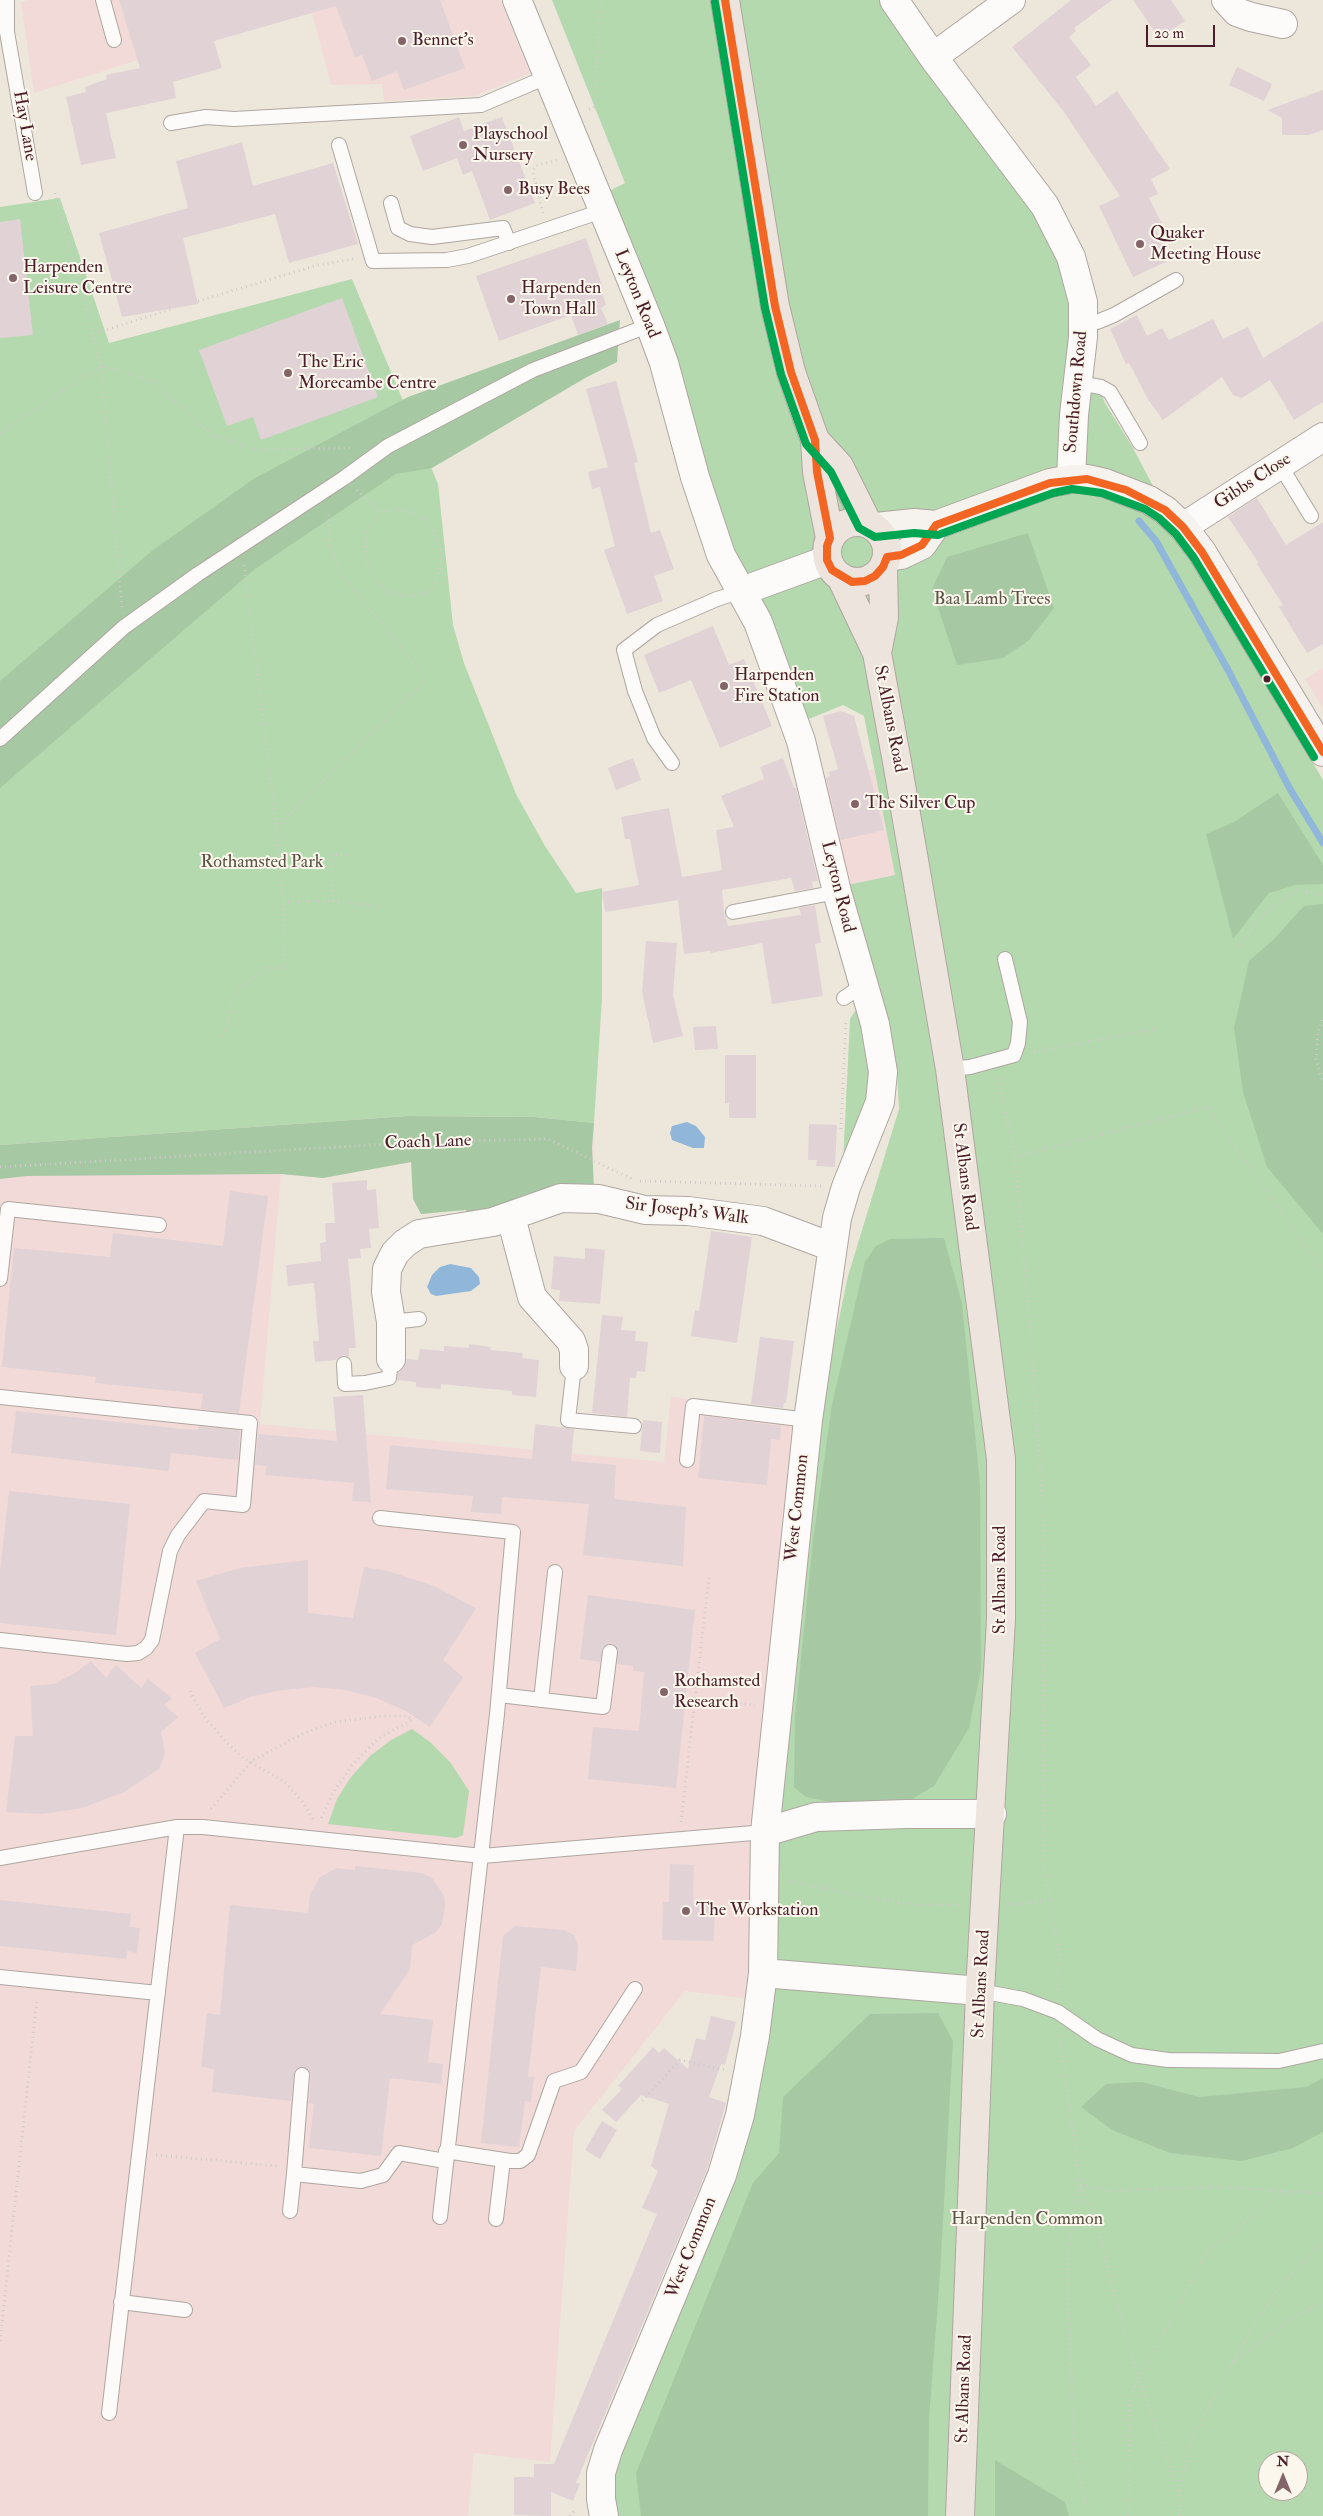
<!DOCTYPE html>
<html>
<head>
<meta charset="utf-8">
<style>
	body { margin:0 }
	#map { position:relative; width:1323px; height:2516px; overflow:hidden; background:#ede7db; font-family:"IM FELL Double Pica",serif }
	canvas { display:block }
	.north { position:absolute; left:1258px; top:2451px; width:50px; height:50px; box-sizing:border-box; background:#fbf7ec; border:1px solid #b4a19f; border-radius:50%; rotate:0deg; font-size:14px; font-weight:700; line-height:20px; text-align:center; color:#4a1f2b }
	.north::after { content:''; display:block; margin:auto; width:18px; height:22px; background:#836569; clip-path:polygon(50% 0,100% 100%,50% 72%,0 100%) }
	.scale { position:absolute; left:1146px; top:25px; width:69px; height:22px; box-sizing:border-box; border:2px solid #4a1f2b; border-top:0; padding-left:6px; font-size:15px; line-height:18px; white-space:nowrap; color:#4a1f2b; -webkit-text-stroke:4px #fbf7ec; paint-order:stroke }
</style>
</head>
<body>
<div id="map">
<canvas width="1323" height="2516"></canvas>
<div class="north">N</div>
<div class="scale">20 m</div>
</div>
<script>
const g = document.querySelector('canvas').getContext('2d');
g.lineJoin = 'round';
function fill(path, color) {
  g.fillStyle = color;
  g.fill(path, 'evenodd');
}
function poly(rows) {
  const path = new Path2D();
  for (const r of rows) {
    if (r.length === 3) {
      path.moveTo(r[0] + r[2], r[1]);
      path.arc(r[0], r[1], r[2], 0, 2 * Math.PI);
      continue;
    }
    path.moveTo(r[0], r[1]);
    for (let i = 2; i < r.length; i += 2) path.lineTo(r[i], r[i + 1]);
  }
  return path;
}
function stroke(path, color, width, dash) {
  g.strokeStyle = color;
  g.lineWidth = width;
  g.lineCap = dash ? 'butt' : 'round';
  g.setLineDash(dash || []);
  g.stroke(path);
}
function drawText(font, color, halo, rows, align = 'center') {
  g.font = font + ' "IM FELL Double Pica",serif';
  g.lineWidth = 4;
  g.setLineDash([]);
  g.textBaseline = 'middle';
  g.strokeStyle = halo;
  g.fillStyle = color;
  for (const [text, x, y, turn = 0] of rows) {
    g.save();
    g.translate(x, y);
    g.rotate((+turn || 0) * Math.PI / 180);
    g.textAlign = isNaN(turn) ? turn : align;
    if (halo) g.strokeText(text, 0, 0);
    g.fillText(text, 0, 0);
    g.restore();
  }
}
const built = poly([
	[28,0,500,0,530,73,474,96,384,101,382,84,331,85,312,13,138,60,34,93,21,2],
	[1323,668,1323,708,1305,679],
	[874,769,895,875,847,885,819,782],
	[408,1116,594,1123,593,1170,424,1160,323,1178,281,1174,260,1424,664,1462,671,1397,794,1411,751,1999,685,1991,574,2131,550,2462,474,2453,468,2516,0,2516,0,1145]
]);
const green = poly([
	[552,0,884,0,1040,214,1063,257,1090,368,1105,403,1133,448,1182,541,1323,780,1323,2516,614,2516,615,2470,759,2081,775,1995,776,1853,805,1480,848,1276,899,1109,897,1072,847,885,895,875,864,716,843,705,804,721,735,558,607,192,625,183],
	[1268,2461,1298,2461,1298,2491,1268,2491],
	[60,198,109,343,352,279,438,484,453,625,464,663,516,794,545,846,576,893,602,888,602,998,594,1123,535,1117,408,1116,0,1145,0,207],
	[855,1011,864,1013,873,1095,843,1163,850,1019],
	[412,1729,430,1742,450,1762,469,1791,463,1835,456,1838,328,1824,337,1799,351,1777,370,1756,391,1740]
]);
const forest = poly([
	[620,320,617,362,587,377,432,468,396,474,255,569,0,788,0,681,153,550,255,478,408,397],
	[1028,533,1054,608,1028,641,1003,658,957,665,932,589,947,557],
	[1278,793,1323,865,1323,884,1295,885,1269,893,1233,939,1206,834,1234,822],
	[1323,904,1323,1234,1267,1167,1243,1092,1234,1028,1249,961,1274,939,1304,906],
	[408,1116,535,1117,594,1123,592,1147,594,1188,467,1217,466,1210,421,1214,413,1199,411,1162,323,1178,281,1174,27,1176,0,1179,0,1145],
	[944,1238,962,1303,980,1484,981,1670,969,1728,934,1786,912,1799,840,1804,806,1797,794,1787,795,1717,813,1540,832,1404,865,1262,876,1246,890,1239],
	[938,2013,953,2041,940,2275,929,2419,928,2516,641,2516,636,2473,753,2183,779,2153,783,2097,870,2014],
	[1323,2078,1323,2132,1293,2148,1242,2161,1170,2153,1112,2130,1081,2107,1106,2084,1142,2082,1199,2097,1306,2087],
	[995,2460,1065,2502,1069,2516,995,2516]
]);
const water = poly([
	[687,1122,696,1126,705,1137,704,1148,693,1148,672,1140,670,1133,672,1126],
	[450,1264,471,1268,479,1277,480,1284,471,1291,436,1296,431,1294,427,1287,432,1275,440,1267]
]);
const stream = poly([
	[1139,521,1156,541,1228,670,1290,789,1323,843]
]);
const building = poly([
	[119,0,440,0,465,68,404,90,397,71,372,81,362,55,355,57,336,6,214,41,222,68,173,82,176,98,106,113,116,158,81,165,66,97,86,92,85,87,107,79,106,75,140,68],
	[1071,0,1112,0,1074,28,1076,31,1069,37,1091,65,1076,77,1096,106,1117,91,1170,169,1151,179,1158,194,1149,198,1162,224,1155,228,1168,254,1168,261,1133,277,1099,206,1120,196,1064,112,1012,47],
	[1133,0,1171,0,1185,21,1159,38],
	[1237,67,1272,84,1264,101,1229,85],
	[1323,90,1323,130,1309,135,1282,135,1282,118,1267,110],
	[459,117,464,131,502,117,535,203,490,220,472,171,463,175,457,158,423,171,410,136],
	[242,142,253,186,333,163,358,244,289,263,275,214,183,238,198,304,122,317,99,233,188,208,176,161],
	[20,219,33,335,0,338,0,222],
	[586,238,603,288,601,289,606,305,601,308,608,324,578,335,571,315,499,341,476,276],
	[342,298,378,397,261,440,253,417,227,426,199,350],
	[1137,315,1147,336,1162,328,1169,340,1213,319,1223,339,1248,327,1263,358,1323,321,1323,402,1294,420,1270,380,1242,398,1233,395,1222,377,1163,420,1149,401,1129,363,1126,364,1110,329],
	[616,381,638,462,634,463,651,533,660,530,674,569,654,576,663,601,627,614,604,550,615,546,600,487,592,489,588,472,608,467,586,389],
	[1257,498,1286,545,1323,522,1323,644,1307,653,1279,607,1283,605,1257,564,1258,562,1228,517],
	[713,626,729,665,744,659,772,726,720,748,691,680,659,693,644,655],
	[841,711,854,716,884,830,841,840,826,778,830,776,829,772,838,769,823,716],
	[633,758,641,780,616,790,608,768],
	[783,758,794,788,796,788,818,881,812,882,813,888,795,891,791,878,722,890,724,913,728,926,801,915,799,908,815,905,821,943,815,944,823,996,772,1004,762,943,711,953,711,951,684,954,678,900,605,912,602,892,639,885,630,839,625,839,621,817,669,808,682,877,722,870,716,830,734,827,721,796,764,779,760,767],
	[646,941,677,943,673,995,683,1036,653,1043,642,992],
	[716,1026,718,1049,695,1050,693,1027],
	[725,1055,756,1055,756,1118,729,1118,729,1103,725,1103],
	[809,1124,837,1125,835,1167,816,1166,817,1160,808,1160],
	[367,1180,367,1190,376,1189,379,1228,369,1229,371,1248,360,1249,361,1258,348,1259,356,1348,349,1348,349,1357,343,1355,336,1360,315,1362,313,1341,319,1341,314,1283,288,1286,286,1265,321,1261,320,1243,326,1242,325,1223,335,1223,332,1183],
	[230,1191,268,1196,239,1413,201,1409,203,1394,95,1383,96,1377,2,1367,14,1248,110,1257,113,1233,223,1246],
	[711,1231,752,1237,737,1343,691,1336,695,1310,699,1311],
	[585,1248,605,1250,600,1304,559,1301,560,1290,551,1289,554,1256,585,1259],
	[602,1315,623,1317,621,1330,636,1331,635,1341,648,1342,645,1372,637,1371,636,1378,630,1378,627,1417,592,1413],
	[760,1337,794,1341,786,1403,784,1403,783,1408,751,1404],
	[469,1344,491,1347,490,1350,523,1353,522,1358,539,1360,536,1397,512,1395,512,1391,441,1384,441,1389,416,1387,416,1382,397,1380,398,1373,404,1367,407,1359,418,1360,420,1349,444,1351,444,1346,469,1348],
	[363,1395,371,1502,352,1501,354,1483,265,1475,266,1466,255,1465,258,1434,337,1441,333,1397],
	[16,1411,183,1429,198,1430,199,1426,237,1430,240,1432,238,1460,171,1453,169,1471,11,1453],
	[704,1416,781,1426,780,1440,771,1439,767,1485,698,1478],
	[643,1420,662,1422,660,1453,640,1451],
	[535,1424,574,1429,571,1461,616,1465,614,1499,686,1507,683,1566,583,1555,589,1504,502,1497,501,1514,471,1512,473,1496,386,1489,390,1445,532,1459],
	[9,1491,130,1504,116,1635,0,1623,0,1571],
	[308,1560,308,1613,353,1618,364,1567,388,1571,434,1586,476,1608,443,1660,463,1677,430,1727,404,1710,376,1698,345,1690,314,1687,283,1690,253,1696,224,1708,195,1653,220,1639,196,1581,240,1568],
	[588,1595,695,1610,676,1788,588,1779,593,1727,639,1731,644,1672,633,1671,633,1666,617,1664,618,1649,612,1643,603,1647,600,1662,580,1659],
	[91,1661,106,1678,116,1665,141,1688,148,1679,172,1698,164,1705,178,1717,161,1732,165,1754,159,1769,124,1792,82,1808,42,1814,6,1812,15,1736,33,1736,30,1686,54,1684,75,1673],
	[670,1864,694,1865,693,1903,715,1903,714,1941,662,1940,663,1902,669,1902],
	[355,1866,422,1873,432,1878,444,1896,445,1906,442,1924,435,1933,412,1945,410,1969,380,2014,433,2020,428,2062,443,2064,441,2084,390,2078,381,2156,309,2148,314,2104,309,2103,311,2075,307,2068,299,2067,295,2070,291,2101,212,2092,214,2069,201,2067,207,2013,220,2015,230,1905,308,1913,310,1894,320,1877,337,1868,355,1870],
	[0,1900,131,1914,130,1927,140,1928,137,1953,127,1951,126,1959,0,1946],
	[515,1926,564,1930,574,1935,578,1946,576,1971,541,1967,528,2077,534,2077,531,2102,525,2101,519,2147,481,2143,503,1936],
	[711,2016,736,2022,725,2065,721,2064,709,2097,726,2103,707,2170,576,2483,580,2484,573,2501,551,2492,551,2516,514,2515,514,2477,534,2477,534,2464,554,2464,657,2214,642,2208,658,2171,651,2166,669,2104,641,2095,616,2122,602,2110,622,2089,618,2086,653,2047,659,2053,664,2048,688,2069,696,2038,705,2040],
	[602,2121,617,2130,600,2159,585,2150]
]);
const path = poly([
	[589,109,594,107,601,0],
	[55,193,101,365,122,607],
	[543,213,533,173,535,166,557,160],
	[198,301,318,265,354,259],
	[93,334,172,309],
	[0,433,101,365,152,381,212,435,259,450,353,448],
	[357,490,380,512,367,532,365,551,369,569,378,583,397,595,417,596,427,592,435,584,441,563,442,550,433,530,425,519,400,509,380,512],
	[244,565,276,827],
	[333,901,332,855,351,854],
	[283,902,333,901,380,907],
	[1236,949,1268,910,1297,890,1323,895],
	[1323,1020,1318,1031,1316,1059,1323,1083],
	[222,1036,227,1028,232,999,239,989,266,968,283,968,285,956,283,902,276,828,426,679,342,575,329,544,329,511],
	[1034,1052,1160,1028],
	[998,1078,1015,1157,1031,1336,1043,1511,1044,1867,1059,1955,1058,1993],
	[841,1129,846,1020],
	[1015,1157,1207,1107,1323,1272],
	[0,1167,421,1142,548,1139,632,1179],
	[640,1181,822,1186],
	[190,1691,204,1717,228,1744,242,1757,285,1782,302,1801,313,1819],
	[685,1698,755,1705],
	[211,1809,252,1761,304,1733,335,1722,383,1716,408,1716,412,1720,379,1738,354,1763,334,1791,320,1821],
	[681,1822,709,1577],
	[790,1881,860,1896,917,1905,961,1905],
	[1010,1904,1050,1901],
	[1060,2036,1080,2185,1067,2257,1074,2456,1089,2516],
	[642,2101,680,2060,725,2070],
	[156,2155,277,2166],
	[1081,2185,1109,2191,1217,2187,1323,2193],
	[1080,2186,1095,2217,1128,2347,1179,2492],
	[0,2341,37,1999],
	[1234,2361,1254,2324,1284,2281,1323,2242],
	[570,2516,576,2509],
	[1128,2516,1130,2396,1208,2250,1285,2191],
	[1179,2516,1179,2492,1191,2440,1233,2362,1285,2322,1323,2302]
]);
const lane = poly([
	[7,0,7,32,35,193],
	[103,0,114,40],
	[171,123,206,117,234,119,481,105,549,76],
	[339,145,373,261,447,260,468,256,602,211],
	[391,203,398,228,410,234,432,237,503,228,509,243],
	[1083,323,1097,322,1114,315,1176,280],
	[1078,383,1101,387,1110,392,1140,443],
	[1280,465,1311,516],
	[0,739,124,627,198,574,344,478,388,446,533,370,650,325],
	[672,763,654,738,635,691,624,650,657,625,717,599,742,591],
	[733,912,837,892],
	[844,998,863,985],
	[950,1069,970,1067,1014,1055,1018,1043,1020,1022,1005,959],
	[0,1279,8,1209,159,1225],
	[391,1322,419,1319],
	[344,1364,345,1384,365,1383,389,1378,391,1359],
	[574,1366,568,1420,634,1426],
	[0,1397,250,1423,243,1505,204,1501,178,1535,170,1551,152,1640,146,1648,138,1653,127,1654,0,1640],
	[687,1460,693,1406,808,1420],
	[380,1518,513,1532,497,1714,440,2217],
	[499,1695,603,1707,610,1652],
	[541,1700,555,1572],
	[0,1858,177,1827,203,1827,482,1856,765,1832],
	[0,1977,158,1993],
	[980,1991,1023,1999,1058,2012,1097,2039,1132,2055,1168,2060,1279,2061,1323,2051],
	[446,2151,510,2161,520,2161,528,2155,554,2081,581,2072,635,1989],
	[294,2174,302,2075],
	[290,2211,294,2174,361,2181,383,2175,399,2153,445,2161],
	[496,2219,503,2160],
	[121,2302,185,2310],
	[109,2413,177,1827]
]);
const street = poly([
	[517,0,650,325,664,363,695,477,721,555,758,622,801,741,837,892,875,1024,883,1072,880,1102,846,1187,837,1218,808,1420,765,1832,763,1973,755,2036,740,2115,722,2175,608,2450,601,2473,601,2499,604,2516],
	[894,0,933,57,1045,206,1071,257,1083,302,1083,337,1074,415,1071,479],
	[1226,0,1237,12,1251,17,1283,24],
	[933,57,1011,0],
	[1183,527,1323,437],
	[742,591,827,560],
	[511,1217,532,1297,571,1341,574,1350,574,1366],
	[391,1359,391,1322,386,1292,387,1269,395,1253,405,1243,419,1234,493,1222,561,1198,599,1199,645,1210,688,1211,763,1221,832,1247],
	[765,1832,816,1817,907,1814,992,1814],
	[763,1973,980,1991]
]);
const secondary = poly([
	[876,527,914,523,936,525,1050,483,1071,479,1087,479,1105,483,1149,500,1165,510,1183,527,1202,552,1323,752],
	[887,557,901,555,922,545,936,525]
]);
const primary = poly([
	[725,0,775,306,791,372,815,440,817,472,830,538],
	[815,440,839,466,867,522],
	[857,552,30],
	[841,577,877,653,897,762,950,1069,1001,1459,1001,1619,980,1991,960,2516],
	[877,653,884,617,883,567]
]);
const bus1 = poly([
	[725,0,775,306,791,372,815,440,817,472,830,538,827,546,827,560,832,570,852,582,865,581,875,576,883,567,887,557,901,555,922,545,936,525,1050,483,1087,479,1126,490,1165,510,1183,527,1202,552,1323,752]
]);
const bus2 = poly([
	[715,2,765,308,781,374,806,444,831,472,859,528,875,537,914,533,938,535,1053,493,1072,489,1102,493,1145,509,1159,518,1176,534,1194,558,1314,757]
]);
const markers = [
	[402,41,5,"#836569"],
	[463,145,5,"#836569"],
	[508,190,5,"#836569"],
	[1140,244,5,"#836569"],
	[13,278,5,"#836569"],
	[511,299,5,"#836569"],
	[288,373,5,"#836569"],
	[1267,679,4.5,"#4a1f2b"],
	[724,686,5,"#836569"],
	[855,804,5,"#836569"],
	[664,1692,5,"#836569"],
	[686,1911,5,"#836569"]
];
const poiNames = [
	["Bennet's",412,41],
	["Playschool",473,135],
	["Nursery",473,156],
	["Busy Bees",518,190],
	["Quaker",1150,234],
	["Meeting House",1150,255],
	["Harpenden",23,268],
	["Leisure Centre",23,289],
	["Harpenden",521,289],
	["Town Hall",521,310],
	["The Eric",298,363],
	["Morecambe Centre",298,384],
	["Harpenden",734,676],
	["Fire Station",734,697],
	["The Silver Cup",865,804],
	["Rothamsted",674,1682],
	["Research",674,1703],
	["The Workstation",696,1911]
];
const streetNames = [
	["Hay Lane",24,126,80],
	["Leyton Road",636,294,68],
	["Southdown Road",1077,392,-85],
	["Gibbs Close",1253,482,-33],
	["St Albans Road",889,719,79],
	["Leyton Road",837,887,76],
	["Coach Lane",428,1143,-2],
	["St Albans Road",964,1177,83],
	["Sir Joseph's Walk",687,1212,7],
	["West Common",798,1508,-84],
	["St Albans Road",1001,1580,-90],
	["St Albans Road",982,1984,-87],
	["West Common",692,2248,-68],
	["St Albans Road",965,2389,-88]
];
const parkNames = [
	["Baa Lamb Trees",992,600],
	["Rothamsted Park",262,863],
	["Harpenden Common",1027,2220]
];
fill(built, '#f2dad8');
fill(green, '#b4d9ae');
fill(forest, '#a6c9a3');
fill(water, '#90b7d9');
stroke(stream, '#90b7d9', 7);
fill(building, '#e1d2d6');
stroke(lane, '#afa6a0', 16);
stroke(street, '#afa6a0', 30);
stroke(secondary, '#afa6a0', 30);
stroke(primary, '#afa6a0', 30);
stroke(path, '#d0cbc9', 3, [1, 4]);
stroke(lane, '#fcfbfa', 14);
stroke(street, '#fcfbfa', 28);
stroke(secondary, '#f6f3ef', 28);
stroke(primary, '#ede5dd', 28);
stroke(bus1, '#f26522', 8);
stroke(bus2, '#00a651', 8);
for (const [x, y, r, color] of markers) {
  const dot = new Path2D();
  dot.arc(x, y, r, 0, 2 * Math.PI);
  g.fillStyle = color;
  g.fill(dot);
  stroke(dot, '#fbf7ec', 2);
}
drawText('18px', '#4a1f2b', '#fbf7ec', poiNames, 'left');
drawText('18px', '#4a1f2b', '#fbf7ec', streetNames);
drawText('18px', '#5c5347', '#fbf7ec', parkNames);
</script>
</body>
</html>
